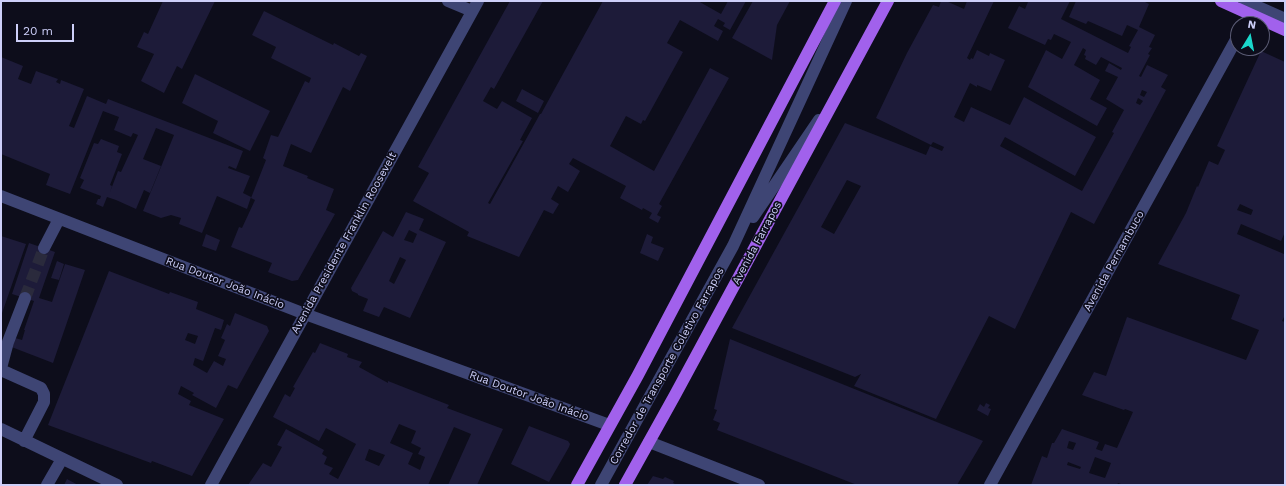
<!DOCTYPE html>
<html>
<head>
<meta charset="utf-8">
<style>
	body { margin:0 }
	#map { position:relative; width:1286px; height:486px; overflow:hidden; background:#0d0d1b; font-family:"Work Sans",sans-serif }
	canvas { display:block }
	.frame { position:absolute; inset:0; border:2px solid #cdcff9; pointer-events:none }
	.north { position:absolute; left:1230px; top:16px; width:40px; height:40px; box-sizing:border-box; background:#0d0d1b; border:1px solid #5a5b74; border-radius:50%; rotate:10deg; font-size:11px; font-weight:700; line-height:16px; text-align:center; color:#cdcff9 }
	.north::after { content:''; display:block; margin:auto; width:14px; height:18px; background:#1ad8cc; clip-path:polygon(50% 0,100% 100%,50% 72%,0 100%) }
	.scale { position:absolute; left:16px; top:24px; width:58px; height:18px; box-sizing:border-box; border:2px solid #cdcff9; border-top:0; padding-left:5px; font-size:12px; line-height:14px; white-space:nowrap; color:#cdcff9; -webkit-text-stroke:3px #0d0d1b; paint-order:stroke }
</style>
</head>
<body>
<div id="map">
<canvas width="1286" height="486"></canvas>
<div class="frame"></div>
<div class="north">N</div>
<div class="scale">20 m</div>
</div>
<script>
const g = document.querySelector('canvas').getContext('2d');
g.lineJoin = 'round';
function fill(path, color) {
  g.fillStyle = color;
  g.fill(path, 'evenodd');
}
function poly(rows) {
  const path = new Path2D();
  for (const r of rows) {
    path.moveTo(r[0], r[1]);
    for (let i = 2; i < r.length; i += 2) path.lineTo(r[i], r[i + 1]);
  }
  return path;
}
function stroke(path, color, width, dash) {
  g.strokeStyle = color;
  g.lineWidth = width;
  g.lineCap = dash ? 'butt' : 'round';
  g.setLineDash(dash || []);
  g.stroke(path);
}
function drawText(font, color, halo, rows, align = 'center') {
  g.font = font + ' "Work Sans",sans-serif';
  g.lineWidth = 3.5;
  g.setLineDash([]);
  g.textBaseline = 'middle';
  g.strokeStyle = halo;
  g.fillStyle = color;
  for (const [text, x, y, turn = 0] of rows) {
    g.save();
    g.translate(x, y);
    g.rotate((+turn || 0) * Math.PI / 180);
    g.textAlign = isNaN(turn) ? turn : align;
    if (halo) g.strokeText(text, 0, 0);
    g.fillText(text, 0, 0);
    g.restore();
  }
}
const building = poly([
	[163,1,215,1,182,69,177,66,164,93,141,81,154,54,137,47,144,32,148,34],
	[510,1,543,1,494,89,491,87,483,101,497,109,502,101,532,118,520,140,523,141,488,203,490,204,540,114,541,114,603,1,698,1,721,14,728,1,746,1,730,30,723,26,725,23,718,19,714,26,723,31,718,41,680,20,667,43,683,52,645,121,643,120,641,124,626,116,610,146,654,171,710,68,729,78,659,204,662,206,657,215,661,217,658,223,649,218,652,213,643,208,642,210,620,198,626,186,573,158,569,164,580,171,568,192,558,186,551,199,559,204,553,214,544,210,519,257,467,236,469,232,413,201,429,173,418,167],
	[753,1,790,1,777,25,772,60,732,38],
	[941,1,946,1,964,9,967,1,994,1,967,58,970,60,971,58,973,59,977,50,989,56,990,53,1005,60,991,91,977,85,977,87,970,83,954,117,964,122,971,107,1010,125,1024,97,1096,137,1075,176,1005,137,1000,146,1082,191,1114,133,1112,132,1124,110,1106,99,1118,77,1105,71,1109,63,1121,70,1122,68,1101,57,1096,65,1085,59,1086,56,1084,55,1086,50,1083,48,1074,65,1100,80,1090,99,1107,108,1097,126,1028,87,1046,50,1062,59,1071,42,1054,34,1051,40,1048,39,1045,45,1008,28,1019,6,1025,9,1028,2,1025,1,1070,1,1061,19,1128,53,1131,47,1129,46,1138,30,1127,25,1122,36,1088,21,1086,24,1069,17,1076,1,1143,1,1149,4,1139,27,1155,35,1149,47,1152,48,1148,54,1150,55,1139,76,1141,77,1147,65,1168,75,1161,87,1166,90,1094,224,1071,212,1015,329,989,316,936,419,854,386,861,374,855,377,732,328,845,123,926,155,930,146,942,151,944,147,933,142,931,145,876,118,907,53,933,5,939,7],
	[1142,90,1147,92,1144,97,1140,95],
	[1138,98,1143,101,1140,105,1136,103],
	[847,180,861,186,834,234,821,227],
	[264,11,333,45,334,43,359,56,361,53,367,56,350,91,343,87,311,153,291,144,283,166,308,176,307,178,334,189,326,210,335,214,298,280,292,281,268,272,272,263,231,247,239,227,242,228,255,200,251,198,266,160,263,158,271,135,278,137,305,81,309,83,311,78,271,58,276,47,252,35],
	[1261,51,1285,62,1285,232,1281,241,1241,224,1237,234,1284,254,1285,251,1285,315,1282,321,1285,322,1285,485,1124,485,1118,483,1117,485,1031,485,1042,456,1047,458,1052,443,1054,443,1062,429,1099,442,1096,449,1102,451,1105,444,1117,448,1133,412,1125,409,1124,410,1082,395,1094,372,1106,376,1127,317,1246,360,1259,330,1231,319,1240,295,1158,264,1186,213,1197,186,1198,187,1209,161,1218,165,1225,150,1217,146],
	[1240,204,1253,210,1251,215,1237,210],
	[1069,441,1076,443,1073,450,1067,448],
	[1095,457,1111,463,1105,478,1089,473],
	[1068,462,1081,467,1080,469,1067,465],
	[1,57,23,66,18,79,31,84,36,71,58,79,56,82,60,84,61,80,84,89,69,126,74,128,87,96,106,104,108,99,243,151,236,169,229,166,228,168,250,176,243,193,251,197,247,209,217,196,202,233,179,224,181,218,171,215,161,218,143,211,174,135,156,128,143,159,161,166,150,193,144,190,136,209,116,200,107,197,103,207,96,204,98,199,100,199,101,196,80,188,84,180,80,178,94,143,98,144,101,139,119,146,117,152,122,154,110,185,112,186,110,192,118,171,121,172,138,135,133,133,131,137,114,130,119,117,103,111,70,194,46,185,50,174,1,154],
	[195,74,270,111,250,151,213,133,218,121,182,103],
	[522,89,544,101,538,113,516,101],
	[406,212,424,219,419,230,446,242,410,318,384,307,379,317,363,311,368,299,358,295,358,294,352,291,351,288,383,231,393,237],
	[409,230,417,234,413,243,404,240],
	[400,257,406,260,394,284,389,281],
	[206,234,220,240,216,251,202,246],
	[647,234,653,237,651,243,664,248,658,261,640,253],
	[1,236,26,244,1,316],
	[29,243,55,252,39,298,52,302,65,264,85,270,53,363,9,346,12,337,22,340,25,330,24,330,34,301,12,294],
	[57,261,64,264,59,280,51,278],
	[109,271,169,294,170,292,198,302,196,309,224,320,221,330,215,328,203,361,195,358,193,365,207,373,214,361,223,366,226,359,218,356,225,340,221,338,227,324,230,326,235,313,267,326,269,331,237,389,228,385,216,408,192,395,194,393,181,386,178,394,191,401,189,405,224,419,192,476,152,461,151,463,48,425],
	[188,333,198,336,195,344,185,340],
	[730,339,974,437,983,441,957,485,857,485,717,430,720,423,713,420,717,410,714,409],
	[320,343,348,354,347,357,362,362,359,367,388,383,388,381,449,405,447,408,503,429,477,485,448,485,471,434,454,427,428,485,248,485,263,463,271,467,282,447,277,445,286,429,324,450,322,454,327,457,324,464,333,468,329,474,338,479,356,444,326,428,319,441,273,417,285,394,290,397,295,388,293,387,313,352,315,353],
	[399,424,416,431,411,443,421,448,418,454,425,457,420,470,408,464,413,453,390,443],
	[369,449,385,455,379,466,365,460],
	[986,403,990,405,988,408,991,409,988,416,977,410,980,404,984,407],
	[529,426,568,441,570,444,569,447,549,482,511,464],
	[653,476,663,479,665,477,674,481,673,483,677,485,647,485],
	[67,479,78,485,64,485]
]);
const minorTunnel = poly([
	[25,298,44,248]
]);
const minor = poly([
	[448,1,472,11],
	[1245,1,1285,19],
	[1245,24,1255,6],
	[1,196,305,314,609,425],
	[753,217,819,120],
	[44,248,59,219],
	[1,368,8,342,25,298],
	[1,370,41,388,44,394,44,402,24,441],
	[1,429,117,485],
	[649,442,759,485],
	[47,485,62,459],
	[211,485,478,1],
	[601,485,733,246,846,1],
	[990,485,1238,36]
]);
const major = poly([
	[1221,1,1285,30],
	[577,485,638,375,835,1],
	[625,485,675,395,888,1]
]);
const streetNames = [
	["Avenida Presidente Franklin Roosevelt",344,243,-61],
	["Avenida Farrapos",757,243,-62],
	["Avenida Pernambuco",1114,261,-61],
	["Rua Doutor João Inácio",225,283,21],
	["Corredor de Transporte Coletivo Farrapos",667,366,-61],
	["Rua Doutor João Inácio",529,396,20]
];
fill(building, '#1d1b39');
stroke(minorTunnel, '#2a2a3c', 12, [12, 6]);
stroke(minor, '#3e4574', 12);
stroke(major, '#a161ec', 12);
drawText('11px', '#cdcff9', '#0d0d1b', streetNames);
</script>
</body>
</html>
